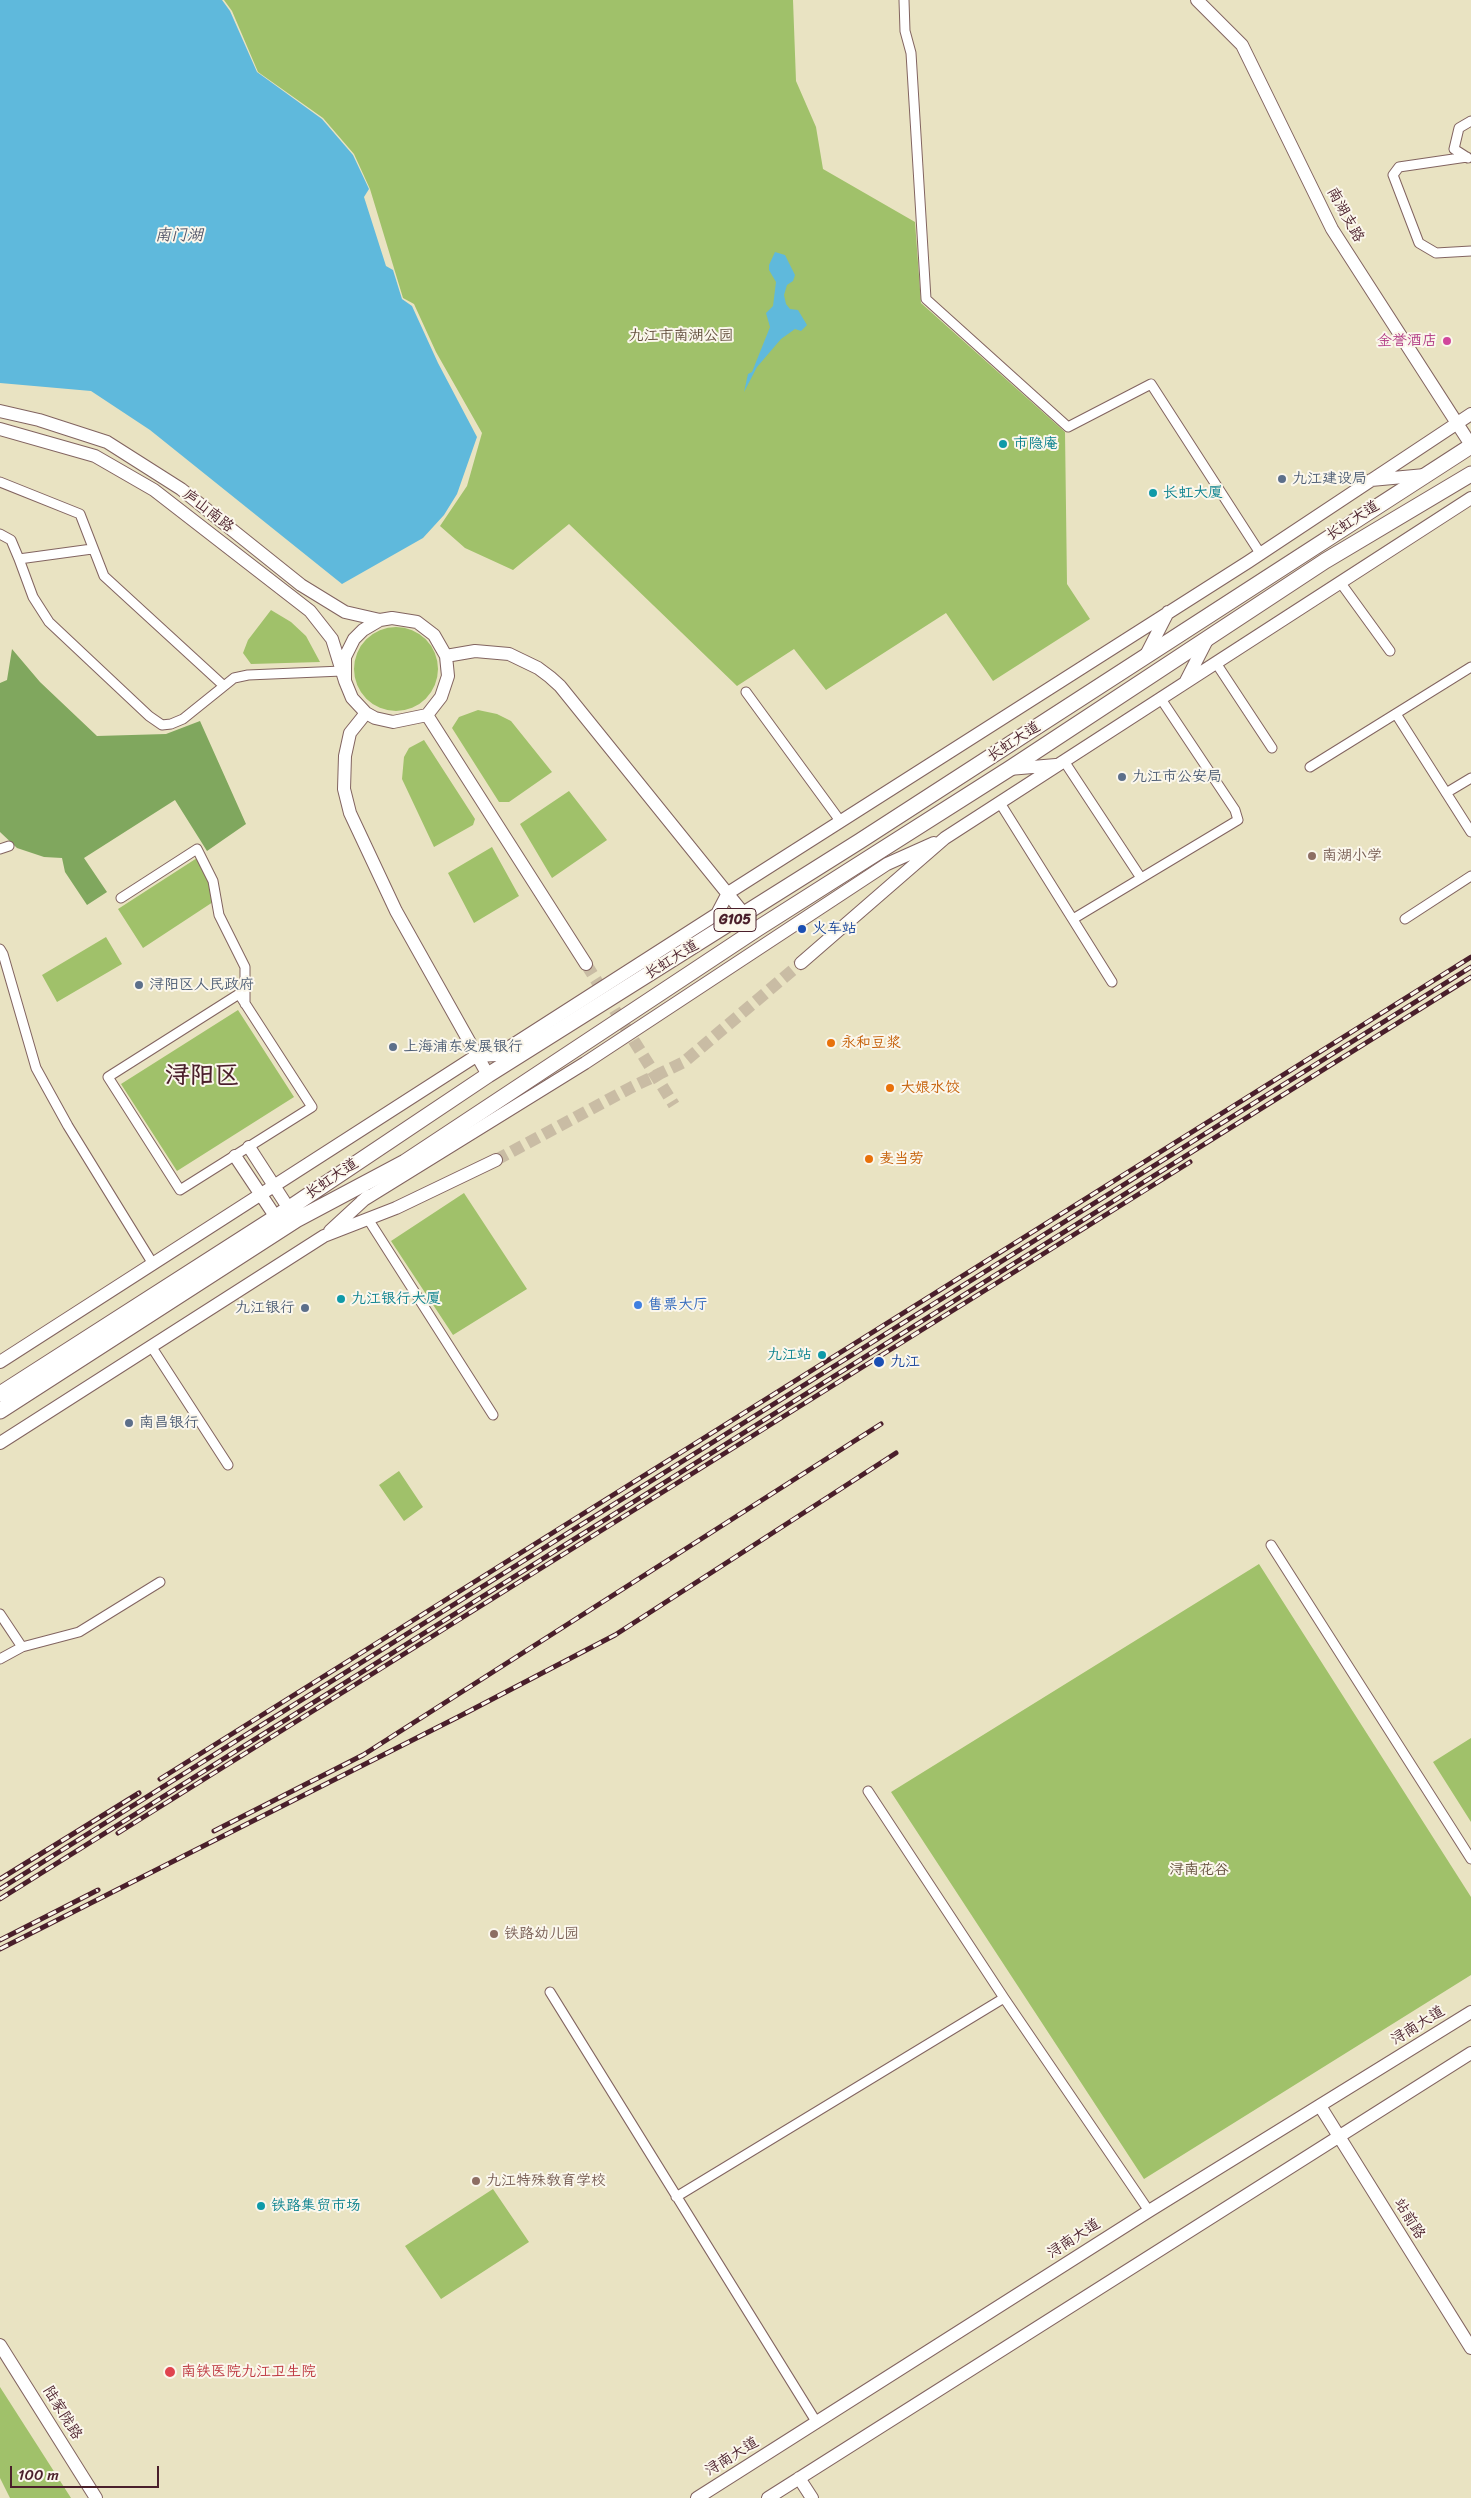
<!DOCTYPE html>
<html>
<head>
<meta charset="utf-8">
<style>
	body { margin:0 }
	#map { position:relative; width:1471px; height:2498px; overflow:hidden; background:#e9e3c2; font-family:Sriracha,sans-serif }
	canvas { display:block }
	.scale { position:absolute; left:10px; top:2466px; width:149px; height:22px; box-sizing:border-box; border:2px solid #4a1f2b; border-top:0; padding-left:6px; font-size:15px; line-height:18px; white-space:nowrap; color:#4a1f2b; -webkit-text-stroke:4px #fbf7ec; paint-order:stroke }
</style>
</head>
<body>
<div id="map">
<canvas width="1471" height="2498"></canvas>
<div class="scale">100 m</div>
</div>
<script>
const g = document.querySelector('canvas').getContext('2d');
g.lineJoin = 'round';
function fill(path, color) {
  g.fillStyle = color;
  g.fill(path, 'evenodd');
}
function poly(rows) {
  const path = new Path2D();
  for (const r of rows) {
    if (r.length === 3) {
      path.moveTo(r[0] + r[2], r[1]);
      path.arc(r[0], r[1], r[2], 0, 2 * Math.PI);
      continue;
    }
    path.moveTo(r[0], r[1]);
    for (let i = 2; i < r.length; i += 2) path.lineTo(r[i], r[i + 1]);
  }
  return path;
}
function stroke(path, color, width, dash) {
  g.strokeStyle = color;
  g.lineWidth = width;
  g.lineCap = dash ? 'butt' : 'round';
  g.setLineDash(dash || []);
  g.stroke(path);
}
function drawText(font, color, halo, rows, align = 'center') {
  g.font = font + ' Sriracha,"LXGW WenKai TC",sans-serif';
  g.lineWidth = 4;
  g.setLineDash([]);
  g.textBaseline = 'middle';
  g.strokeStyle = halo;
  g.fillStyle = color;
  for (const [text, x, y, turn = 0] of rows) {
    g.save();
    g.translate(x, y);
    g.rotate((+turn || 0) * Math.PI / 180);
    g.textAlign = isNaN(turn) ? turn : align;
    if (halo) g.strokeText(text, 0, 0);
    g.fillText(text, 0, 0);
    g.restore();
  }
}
const green = poly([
	[224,0,793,0,796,81,816,127,823,169,915,222,921,303,1065,432,1067,584,1090,619,993,681,946,613,826,690,794,649,737,686,569,524,513,570,465,548,440,526,467,486,482,433,436,352,414,304,403,298,370,189,354,154,323,118,258,72,232,11],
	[271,610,291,622,306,636,320,662,251,664,243,653,248,640],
	[396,669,42],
	[478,710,497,714,511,721,552,772,509,802,499,802,452,728,459,717],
	[424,740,475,819,473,825,434,847,402,779,404,757,409,748],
	[569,791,607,840,552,878,520,824],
	[492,847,519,896,474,923,448,873],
	[197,858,210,885,213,902,143,948,118,909],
	[106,937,122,964,57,1002,42,975],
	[238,1010,294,1097,177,1171,121,1084],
	[464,1193,527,1289,453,1335,391,1241],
	[399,1471,423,1507,404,1521,379,1485],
	[1259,1564,1471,1897,1471,1975,1144,2179,891,1792],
	[1471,1738,1471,1822,1433,1762],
	[493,2189,529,2242,441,2299,405,2246],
	[0,2387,71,2498,10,2498,0,2478]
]);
const forest = poly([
	[12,649,40,682,97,736,166,734,200,721,246,824,207,851,175,800,84,858,107,892,87,905,65,872,62,858,44,857,17,848,0,832,0,683,7,680]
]);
const water = poly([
	[0,0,222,0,230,11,257,72,322,119,353,155,369,189,364,197,386,266,393,270,402,299,412,306,438,363,477,437,457,494,444,515,423,538,342,584,150,430,91,391,0,383],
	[775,252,785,255,795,275,793,281,787,285,784,295,786,304,790,309,798,310,807,325,801,331,795,329,781,339,757,367,744,392,748,374,752,372,770,327,766,313,773,306,776,282,769,270,769,265]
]);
const secondaryTunnel = poly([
	[586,964,674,1105],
	[496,1160,632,1087,684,1062,801,963]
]);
const street = poly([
	[904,0,905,31,911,53,926,299,1068,427,1151,384,1260,553],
	[1467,157,1399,167,1393,175,1419,243,1436,253,1471,251],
	[1468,158,1454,149,1459,128,1471,121],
	[0,482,80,514,104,576,224,686],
	[0,534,11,540,19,559],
	[92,549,19,559,33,597,49,622,149,716,162,725,171,724,183,719,234,678,248,675,342,671],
	[1340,582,1390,651],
	[1216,663,1272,748],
	[746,692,841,822],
	[1396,714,1471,832],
	[1064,761,1141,878],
	[1310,767,1471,667],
	[1446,793,1471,778],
	[1000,803,1112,982],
	[0,849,9,846],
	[121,898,197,849,213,881,219,915,245,967,245,1004],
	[1073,919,1238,820,1235,810,1161,699],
	[1405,919,1471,876],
	[0,949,3,954,36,1068,68,1126,153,1264],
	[239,994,312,1107,180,1190,108,1077,239,994],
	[368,1219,493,1415],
	[151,1346,228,1465],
	[1271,1545,1471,1859],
	[0,1614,22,1647],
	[0,1659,22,1647,79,1632,160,1582],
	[868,1791,1004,1998,1149,2211],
	[550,1992,817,2423],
	[676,2197,1004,1998]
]);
const secondary = poly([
	[1197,0,1242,45,1332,229,1471,445],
	[0,411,39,420,107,442,181,489,301,585,345,612,380,620],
	[0,429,95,456,154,490,310,611,332,639,345,681,352,698,366,713,375,718,393,722,427,715,441,697,448,676,446,656,434,635,417,622,392,618,380,620,363,630,354,639,345,657,345,681],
	[1371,480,1425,475],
	[446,656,475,651,509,654,538,668,550,677,560,686,744,914],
	[1145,657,1168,612],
	[1186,681,1207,640],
	[366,713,350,733,345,756,344,789,350,813,396,911,488,1075],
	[427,715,586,964],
	[1009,769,1056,765],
	[801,963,945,838,1471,498],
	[249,1147,293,1215],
	[235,1156,281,1225],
	[362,1201,585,1063,887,864,934,843],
	[330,1231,368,1196],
	[0,1362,476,1056,497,1055,717,914,728,893,1248,562,1471,414],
	[0,1443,324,1236,396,1208,496,1160],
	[1320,2106,1471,2348],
	[0,2345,96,2498],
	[799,2478,812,2498],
	[697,2498,1149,2211,1471,2012],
	[768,2498,1471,2053]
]);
const highway = poly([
	[0,1394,276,1217,488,1075,860,841,1471,446],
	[0,1411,296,1220,405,1162,757,929,1009,769,1325,561,1471,474]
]);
const rail = poly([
	[160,1779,1471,957],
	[214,1831,363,1755,881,1424],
	[118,1833,1190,1162],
	[0,1879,139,1793],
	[0,1889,1471,967],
	[0,1899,1471,977],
	[0,1940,98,1890],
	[0,1949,458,1717,615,1635,896,1453]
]);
const markers = [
	[1447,341,5,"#d1479c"],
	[1003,444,5,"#0f9aa8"],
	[1282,479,5,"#5c6f8a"],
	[1153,493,5,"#0f9aa8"],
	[1122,777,5,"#5c6f8a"],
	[1312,856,5,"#8d6e63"],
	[802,929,5,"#1a4fb4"],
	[139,985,5,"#5c6f8a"],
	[831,1043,5,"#e8710a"],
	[393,1047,5,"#5c6f8a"],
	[890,1088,5,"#e8710a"],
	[869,1159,5,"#e8710a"],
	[341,1299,5,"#0f9aa8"],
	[638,1305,5,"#3f7fe0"],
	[305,1308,5,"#5c6f8a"],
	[822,1355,5,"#0f9aa8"],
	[879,1362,6,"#1a4fb4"],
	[129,1423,5,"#5c6f8a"],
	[494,1934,5,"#8d6e63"],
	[476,2181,5,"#8d6e63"],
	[261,2206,5,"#0f9aa8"],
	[170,2372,6,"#e0444e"]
];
const shields = [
	[735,920,42]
];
const shieldNames = [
	["G105",735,920]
];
const streetNames = [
	["南湖支路",1345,215,61],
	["庐山南路",208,511,38],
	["长虹大道",1353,521,-33],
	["长虹大道",1014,742,-33],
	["长虹大道",672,960,-32],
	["长虹大道",332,1179,-34],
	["浔南大道",1418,2026,-32],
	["站前路",1409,2219,58],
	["浔南大道",1074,2239,-33],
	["陆家陇路",62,2413,58],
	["浔南大道",732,2457,-32]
];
const parkNames = [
	["九江市南湖公园",681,336],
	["浔南花谷",1199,1870]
];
const hotelNames = [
	["金誉酒店",1437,341]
];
const cultureNames = [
	["市隐庵",1013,444],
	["长虹大厦",1163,493],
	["九江银行大厦",351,1299],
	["九江站",812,1355,"right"],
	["铁路集贸市场",271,2206]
];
const serviceNames = [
	["九江建设局",1292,479],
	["九江市公安局",1132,777],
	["浔阳区人民政府",149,985],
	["上海浦东发展银行",403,1047],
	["九江银行",295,1308,"right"],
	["南昌银行",139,1423]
];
const educationNames = [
	["南湖小学",1322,856],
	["铁路幼儿园",504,1934],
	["九江特殊教育学校",486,2181]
];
const transitNames = [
	["火车站",812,929],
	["九江",890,1362]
];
const foodNames = [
	["永和豆浆",841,1043],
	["大娘水饺",900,1088],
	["麦当劳",879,1159]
];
const shopNames = [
	["售票大厅",648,1305]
];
const healthNames = [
	["南铁医院九江卫生院",181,2372]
];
const waterNames = [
	["南门湖",179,236]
];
const townNames = [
	["浔阳区",202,1077]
];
fill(green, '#a0c16a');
fill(forest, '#80a75e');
fill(water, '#5fb9dc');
stroke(secondaryTunnel, '#c9bca4', 12, [12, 6]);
stroke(street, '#826460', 11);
stroke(secondary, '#826460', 14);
stroke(highway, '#826460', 17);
stroke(street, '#fff', 9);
stroke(secondary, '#fff', 12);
stroke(highway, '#fff', 15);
stroke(rail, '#4a1f2b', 5);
stroke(rail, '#fbf7ec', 3, [9]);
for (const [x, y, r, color] of markers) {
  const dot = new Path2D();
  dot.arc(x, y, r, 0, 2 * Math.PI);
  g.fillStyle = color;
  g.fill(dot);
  stroke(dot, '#fbf7ec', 2);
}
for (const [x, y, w] of shields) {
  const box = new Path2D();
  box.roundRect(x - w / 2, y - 11.5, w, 23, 4);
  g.fillStyle = '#fbf7ec';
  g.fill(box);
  stroke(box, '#4a1f2b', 1);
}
drawText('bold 14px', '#4a1f2b', null, shieldNames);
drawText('15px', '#4a1f2b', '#fbf7ec', streetNames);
drawText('15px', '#64503e', '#fbf7ec', parkNames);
drawText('15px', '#b23c85', '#fbf7ec', hotelNames, 'right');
drawText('15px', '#0d838f', '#fbf7ec', cultureNames, 'left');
drawText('15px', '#4e5e75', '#fbf7ec', serviceNames, 'left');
drawText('15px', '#785e54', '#fbf7ec', educationNames, 'left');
drawText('15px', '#164399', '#fbf7ec', transitNames, 'left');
drawText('15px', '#c56008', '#fbf7ec', foodNames, 'left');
drawText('15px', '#366cbe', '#fbf7ec', shopNames, 'left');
drawText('15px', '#be3a42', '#fbf7ec', healthNames, 'left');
drawText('italic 16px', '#515569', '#fbf7ec', waterNames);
drawText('bold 25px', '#4a1f2b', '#fbf7ec', townNames);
</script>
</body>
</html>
